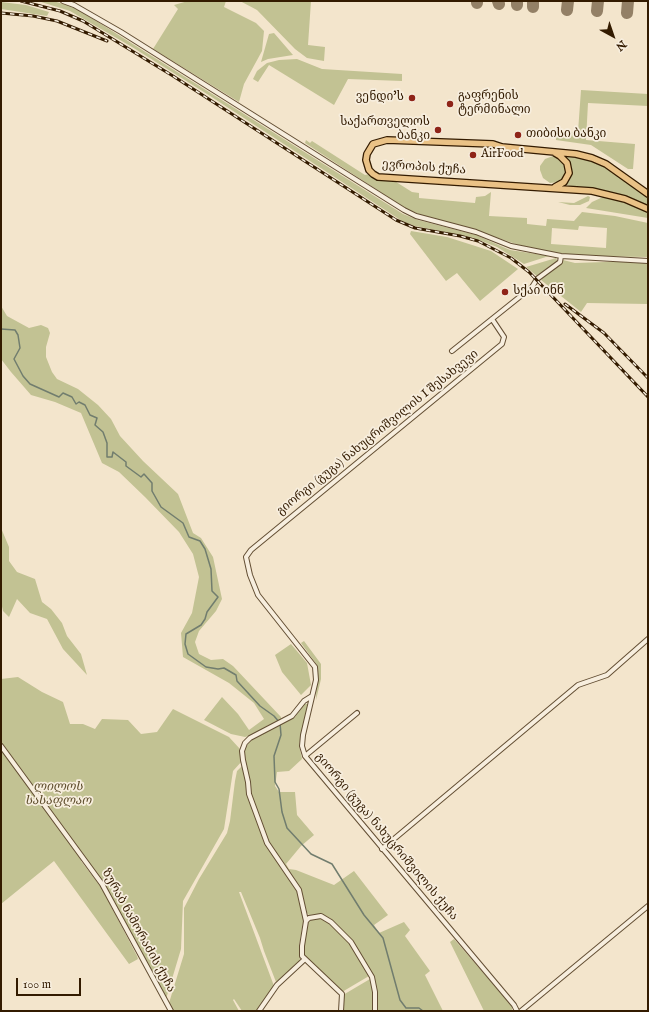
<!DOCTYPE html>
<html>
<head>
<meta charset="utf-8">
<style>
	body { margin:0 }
	#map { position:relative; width:649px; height:1012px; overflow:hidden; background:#f3e5cc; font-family:"IM FELL English",serif }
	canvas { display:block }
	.frame { position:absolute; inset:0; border:2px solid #331b00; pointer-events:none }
	.north { position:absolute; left:593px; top:16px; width:40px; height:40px; -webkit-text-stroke:3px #f7eede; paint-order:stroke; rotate:140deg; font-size:11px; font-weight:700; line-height:16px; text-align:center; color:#331b00 }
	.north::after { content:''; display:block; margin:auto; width:14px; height:18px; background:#331b00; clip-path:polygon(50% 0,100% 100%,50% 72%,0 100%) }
	.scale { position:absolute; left:16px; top:978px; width:65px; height:18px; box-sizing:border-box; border:2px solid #331b00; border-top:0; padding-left:5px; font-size:12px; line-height:14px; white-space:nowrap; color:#331b00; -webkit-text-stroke:3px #f7eede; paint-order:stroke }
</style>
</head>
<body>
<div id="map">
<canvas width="649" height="1012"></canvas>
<div class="frame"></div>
<div class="north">N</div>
<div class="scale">100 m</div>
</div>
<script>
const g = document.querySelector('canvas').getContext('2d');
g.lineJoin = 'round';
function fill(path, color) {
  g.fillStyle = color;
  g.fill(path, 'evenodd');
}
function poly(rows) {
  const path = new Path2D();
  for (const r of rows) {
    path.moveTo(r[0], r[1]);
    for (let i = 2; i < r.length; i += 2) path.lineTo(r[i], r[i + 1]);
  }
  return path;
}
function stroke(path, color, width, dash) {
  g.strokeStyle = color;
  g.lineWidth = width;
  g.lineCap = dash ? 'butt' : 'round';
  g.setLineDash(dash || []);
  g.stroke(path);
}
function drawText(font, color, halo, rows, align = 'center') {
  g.font = font + ' "IM FELL English","Noto Serif Georgian",serif';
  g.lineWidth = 3.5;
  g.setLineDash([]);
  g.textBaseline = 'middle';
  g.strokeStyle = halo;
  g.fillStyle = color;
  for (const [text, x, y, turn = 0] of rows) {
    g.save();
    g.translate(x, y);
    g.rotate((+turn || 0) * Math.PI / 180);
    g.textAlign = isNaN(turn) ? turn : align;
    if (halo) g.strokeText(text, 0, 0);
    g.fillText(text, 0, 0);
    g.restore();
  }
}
const green = poly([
	[38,1,53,1,74,7,403,214,418,220,476,235,510,250,549,256,524,264,497,247,474,238,415,226,402,221,207,94,132,47,70,11],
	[188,1,226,1,224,7,256,23,264,31,262,51,244,84,239,102,153,49,178,9,174,5],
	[240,1,311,1,308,45,325,47,324,61,307,58,295,49,257,10],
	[1,2,26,5,49,12,47,16,1,9],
	[274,33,293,55,268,59,261,62,269,34],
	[297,59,322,69,402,74,402,81,348,79,334,105,269,65,258,82,253,79,257,71,267,63,279,60],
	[581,90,648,94,648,106,588,103,586,140,635,144,633,169,628,169,591,145,556,140,556,131,578,132],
	[306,140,310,143,312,141,365,175,369,174,379,179,393,180,412,192,419,193,419,198,475,203,476,197,485,196,491,192,489,216,527,218,527,224,546,226,547,219,574,221,582,212,615,216,648,223,648,257,579,256,539,250,519,245,462,226,421,215,405,208,305,143],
	[579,226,607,228,606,248,551,244,552,228,578,230],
	[565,155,586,159,603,166,648,197,648,207,605,191,565,185,569,181,572,169,570,162],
	[553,156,557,157,564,163,566,171,562,179,559,182,550,183,543,178,540,170,540,166,545,159],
	[588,196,590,197,589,201,580,205,570,205,558,202,574,203],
	[603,197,625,202,648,212,648,218,586,208,592,202],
	[411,231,447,237,491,251,518,269,480,301,457,273,446,281,410,234],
	[556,258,558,262,538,277,526,267],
	[563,260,575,263,635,261,648,264,648,304,587,303,581,312,541,280],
	[1,306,7,316,29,328,41,325,48,328,50,333,46,347,46,357,52,372,57,379,78,389,98,405,111,419,120,436,143,461,178,494,193,533,201,538,213,557,222,599,216,611,199,631,195,642,199,654,211,660,223,659,233,666,281,717,281,721,267,726,252,735,245,737,231,734,204,720,222,697,238,714,249,730,264,719,254,703,229,683,183,657,181,633,192,613,199,577,193,554,179,532,145,497,119,472,102,463,81,413,55,402,31,395,11,372,1,359],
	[1,528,9,547,9,561,17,572,35,579,42,602,51,609,62,623,67,636,81,654,87,675,63,649,47,619,30,613,17,599,9,617,3,611,1,602],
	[304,641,321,664,321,679,316,700,317,665,301,643],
	[291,644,307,663,311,685,301,695,282,672,275,655],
	[18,677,42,692,63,702,70,724,83,724,95,729,102,719,128,720,141,734,157,732,173,709,229,737,240,749,242,761,233,771,224,829,183,901,181,949,166,999,103,883,85,857,81,861,101,887,137,956,138,959,129,964,54,861,1,904,1,679],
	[304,704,308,704,299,745,302,759,289,771,277,772,275,786,279,792,295,792,297,815,314,835,301,846,286,864,289,869,296,870,334,885,354,871,388,915,374,925,379,933,404,922,410,930,405,936,430,971,425,975,443,1011,377,1011,374,977,353,941,330,918,321,914,309,915,307,913,301,889,283,862,269,844,250,793,243,751,251,740,295,717],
	[243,765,247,784,247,794,265,844,298,891,304,917,299,946,300,959,297,965,276,982,264,951,260,938,241,892,239,892,274,986,258,1011,242,1011,234,999,233,1000,239,1011,173,1011,169,1003,184,954,184,908,199,879,227,833,230,821,235,781,237,771],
	[321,918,331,923,351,944,369,976,342,992,303,955,308,922,311,919],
	[454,939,512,1006,512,1011,484,1011,450,942],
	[370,979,375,1003,374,1011,343,1011,343,995]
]);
const stream = poly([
	[1,329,15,330,18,335,20,348,14,359,23,376,30,384,59,397,63,393,72,397,76,404,79,402,85,405,90,415,97,418,95,425,103,432,107,443,107,457,112,457,113,452,126,462,126,466,141,477,144,474,152,483,152,491,161,507,183,523,189,537,200,541,205,549,211,569,212,591,218,597,207,612,205,619,201,625,186,634,185,644,188,654,206,667,218,669,224,668,236,675,237,681,260,706,274,716,280,723,281,735,274,756,275,782,279,789,282,812,287,828,311,854,332,864,364,915,383,938,400,1000,406,1008,419,1008,423,1011]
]);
const taxiway = poly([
	[498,1,499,4],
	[477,3,477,1],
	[517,5,517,1],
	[533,7,533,1],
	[567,10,568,1],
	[597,11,598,1],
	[627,13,628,1]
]);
const minor = poly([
	[63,1,74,5,121,32,404,210,416,216,476,232,511,246,561,256,648,261],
	[492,319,504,337,502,344,251,550,246,557,250,575,258,595,315,667,316,680,303,735,302,746,305,756,514,1005,517,1011],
	[452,351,532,287,537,279,560,262,561,256],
	[312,696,304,701,292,716,250,738,245,743,242,751,243,760,248,782,249,794,267,843,299,890,306,921,302,946,302,956,342,994,341,1011],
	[1,746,102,884,171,1011],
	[305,756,357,713],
	[382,849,578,685,607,675,648,639],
	[306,921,309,918,321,916,331,922,351,942,372,977,375,992,375,1011],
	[259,1011,277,985,305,959],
	[521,1011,648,906]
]);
const major = poly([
	[555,187,564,182,569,173,567,163,560,156,555,153],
	[648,194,606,164,592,158,576,154,502,147,493,144,387,140,373,144,367,154,366,160,369,170,373,174,378,177,592,191,625,199,648,209]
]);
const rail = poly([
	[21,1,60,11,83,21,173,76,396,220,415,228,460,236,478,241,511,258,529,272,648,397],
	[1,13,33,16,57,21,107,41],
	[565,304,604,333,648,378]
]);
const markers = [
	[412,98,4,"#8f2418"],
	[450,104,4,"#8f2418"],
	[438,130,4,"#8f2418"],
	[518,135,4,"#8f2418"],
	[473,155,4,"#8f2418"],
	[505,292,4,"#8f2418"]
];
const poiNames = [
	["გაფრენის",458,97],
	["ტერმინალი",458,111],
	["ვენდი'ს",404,98,"right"],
	["საქართველოს",430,123,"right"],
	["ბანკი",430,137,"right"],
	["თიბისი ბანკი",526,135],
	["AirFood",481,155],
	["სქაი ინნ",513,292]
];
const streetNames = [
	["ევროპის ქუჩა",424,168,4],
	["გიორგი (გუგა) ნახუცრიშვილის I შესახვევი",378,433,-39],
	["გიორგი (გუგა) ნახუცრიშვილის ქუჩა",386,837,50],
	["ზურაბ ნამორაძის ქუჩა",138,931,61]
];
const parkNames = [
	["ლილოს",58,788],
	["სასაფლაო",58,802]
];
fill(green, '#c2c293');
stroke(stream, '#717d6e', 1.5);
stroke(taxiway, '#938066', 12);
stroke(minor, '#634e33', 6);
stroke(major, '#331b00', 8);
stroke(minor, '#f7eede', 4);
stroke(major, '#eac286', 5.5);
stroke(rail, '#331b00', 3);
stroke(rail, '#f7eede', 1.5, [4.5]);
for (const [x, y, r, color] of markers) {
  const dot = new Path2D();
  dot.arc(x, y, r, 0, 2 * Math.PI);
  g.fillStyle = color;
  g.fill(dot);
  stroke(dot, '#f7eede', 1.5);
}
drawText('12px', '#331b00', '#f7eede', poiNames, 'left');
drawText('12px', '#331b00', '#f7eede', streetNames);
drawText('italic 12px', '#5e4d2c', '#f7eede', parkNames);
</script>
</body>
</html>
